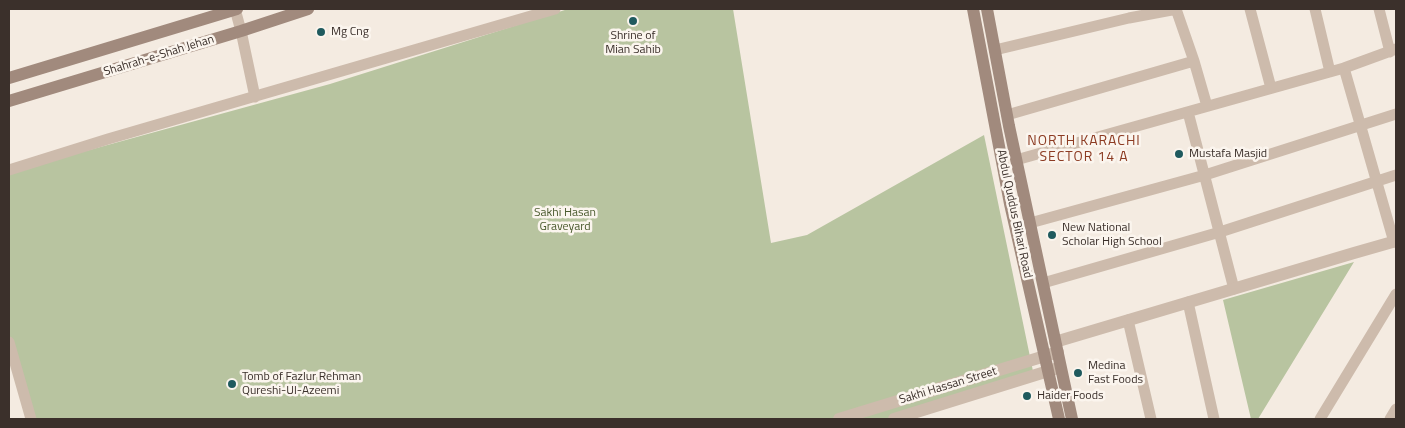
<!DOCTYPE html>
<html>
<head>
<meta charset="utf-8">
<style>
	body { margin:0 }
	#map { position:relative; width:1405px; height:428px; overflow:hidden; background:#f4ebe1; font-family:"Titillium Web",sans-serif }
	canvas { display:block }
	.frame { position:absolute; inset:0; border:10px solid #3b302b; pointer-events:none }
</style>
</head>
<body>
<div id="map">
<canvas width="1405" height="428"></canvas>
<div class="frame"></div>
</div>
<script>
const g = document.querySelector('canvas').getContext('2d');
g.lineJoin = 'round';
function fill(path, color) {
  g.fillStyle = color;
  g.fill(path, 'evenodd');
}
function poly(rows) {
  const path = new Path2D();
  for (const r of rows) {
    path.moveTo(r[0], r[1]);
    for (let i = 2; i < r.length; i += 2) path.lineTo(r[i], r[i + 1]);
  }
  return path;
}
function stroke(path, color, width, dash) {
  g.strokeStyle = color;
  g.lineWidth = width;
  g.lineCap = dash ? 'butt' : 'round';
  g.setLineDash(dash || []);
  g.stroke(path);
}
function drawText(font, color, halo, rows, align = 'center') {
  g.font = font + ' "Titillium Web",sans-serif';
  g.lineWidth = 5;
  g.setLineDash([]);
  g.textBaseline = 'middle';
  g.strokeStyle = halo;
  g.fillStyle = color;
  for (const [text, x, y, turn = 0] of rows) {
    g.save();
    g.translate(x, y);
    g.rotate((+turn || 0) * Math.PI / 180);
    g.textAlign = isNaN(turn) ? turn : align;
    if (halo) g.strokeText(text, 0, 0);
    g.fillText(text, 0, 0);
    g.restore();
  }
}
const green = poly([
	[568,9,733,9,771,243,807,235,984,135,1034,376,893,419,31,419,9,341,9,172,330,84],
	[1354,262,1258,419,1251,419,1223,300]
]);
const minor = poly([
	[235,9,241,31,255,97],
	[1176,9,1194,61,1207,106],
	[1250,9,1271,88],
	[1315,9,1330,72],
	[1379,9,1390,52],
	[995,50,1129,18,1177,9],
	[1344,68,1394,242],
	[1188,112,1234,289],
	[1007,115,1194,61],
	[1016,160,1344,68,1396,49],
	[9,170,108,139,555,9],
	[1030,223,1205,175,1396,114],
	[1043,283,1220,232,1396,175],
	[1188,302,1214,419],
	[1128,320,1151,419],
	[9,342,31,419],
	[1320,419,1396,294],
	[1390,419,1396,409]
]);
const tertiary = poly([
	[1055,342,1354,253,1396,241],
	[839,419,1058,352],
	[894,419,1058,368]
]);
const secondary = poly([
	[973,9,1010,204,1059,419],
	[987,9,1009,126,1072,419],
	[9,78,237,9],
	[9,101,241,31,308,9]
]);
const markers = [
	[633,21,5,"#1f5a5e"],
	[321,32,5,"#1f5a5e"],
	[1179,154,5,"#1f5a5e"],
	[1052,235,5,"#1f5a5e"],
	[1078,373,5,"#1f5a5e"],
	[232,384,5,"#1f5a5e"],
	[1027,396,5,"#1f5a5e"]
];
const poiNames = [
	["Mg Cng",331,32],
	["Shrine of",633,36,"center"],
	["Mian Sahib",633,50,"center"],
	["Mustafa Masjid",1189,154],
	["New National",1062,228],
	["Scholar High School",1062,242],
	["Medina",1088,366],
	["Fast Foods",1088,380],
	["Tomb of Fazlur Rehman",242,377],
	["Qureshi-Ul-Azeemi",242,391],
	["Haider Foods",1037,396]
];
const streetNames = [
	["Shahrah-e-Shah Jehan",159,56,-17],
	["Abdul Quddus Bihari Road",1014,214,78],
	["Sakhi Hassan Street",948,386,-17]
];
const parkNames = [
	["Sakhi Hasan",565,213],
	["Graveyard",565,227]
];
const neighbourhoodNames = [
	["NORTH KARACHI",1084,142],
	["SECTOR 14 A",1084,158]
];
fill(green, '#b8c4a0');
stroke(minor, '#cdbbac', 11);
stroke(tertiary, '#cdbbac', 12);
stroke(secondary, '#a18a7d', 12);
for (const [x, y, r, color] of markers) {
  const dot = new Path2D();
  dot.arc(x, y, r, 0, 2 * Math.PI);
  g.fillStyle = color;
  g.fill(dot);
  stroke(dot, '#fbf5ee', 2);
}
drawText('12px', '#3b302b', '#fbf5ee', poiNames, 'left');
drawText('12px', '#3b302b', '#fbf5ee', streetNames);
drawText('12px', '#4a5a2e', '#fbf5ee', parkNames);
g.letterSpacing = '1px';
drawText('14px', '#8c3b22', '#fbf5ee', neighbourhoodNames);
g.letterSpacing = '0px';
</script>
</body>
</html>
